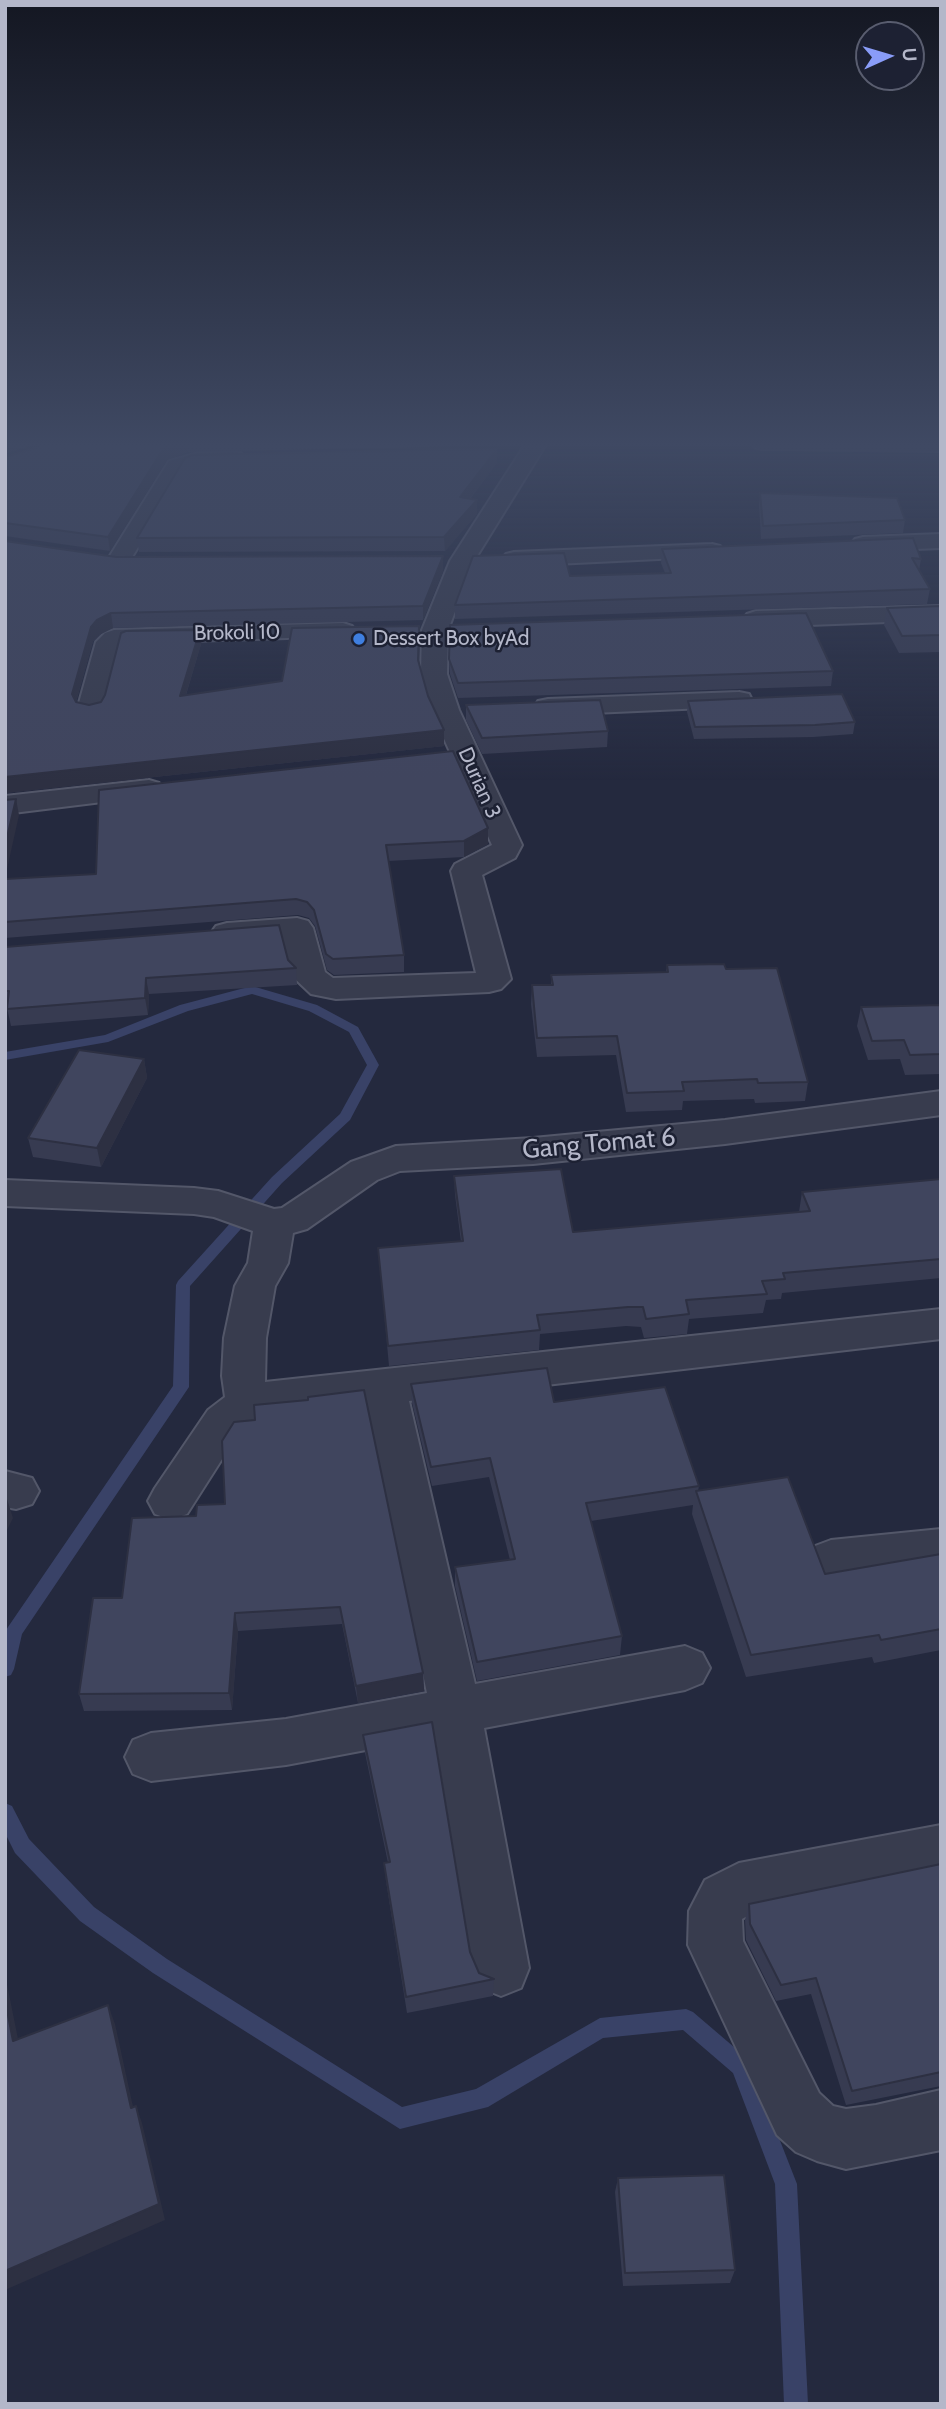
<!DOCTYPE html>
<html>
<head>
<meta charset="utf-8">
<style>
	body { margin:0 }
	#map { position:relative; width:946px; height:2409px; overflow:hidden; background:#24293e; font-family:Cabin,sans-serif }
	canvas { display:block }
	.frame { position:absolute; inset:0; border:7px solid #b4b7c9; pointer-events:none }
	.north { position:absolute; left:855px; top:21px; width:70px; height:70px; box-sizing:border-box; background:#1d2133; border:2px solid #595d6f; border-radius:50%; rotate:86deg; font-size:19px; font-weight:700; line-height:28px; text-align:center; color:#b4b7c9 }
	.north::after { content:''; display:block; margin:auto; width:24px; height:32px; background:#899cf8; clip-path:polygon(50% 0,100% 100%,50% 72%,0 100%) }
</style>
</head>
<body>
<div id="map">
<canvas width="946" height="2409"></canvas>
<div class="frame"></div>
<div class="north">U</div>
</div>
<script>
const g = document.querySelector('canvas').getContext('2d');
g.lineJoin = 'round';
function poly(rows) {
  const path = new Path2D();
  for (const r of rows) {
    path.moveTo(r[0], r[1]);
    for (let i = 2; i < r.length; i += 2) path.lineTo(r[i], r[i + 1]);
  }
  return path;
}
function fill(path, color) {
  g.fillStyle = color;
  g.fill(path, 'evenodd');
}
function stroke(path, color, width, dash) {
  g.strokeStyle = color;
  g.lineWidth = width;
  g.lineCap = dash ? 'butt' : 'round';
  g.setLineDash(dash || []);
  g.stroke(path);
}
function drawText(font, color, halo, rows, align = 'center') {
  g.font = font + ' Cabin,sans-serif';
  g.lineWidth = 5;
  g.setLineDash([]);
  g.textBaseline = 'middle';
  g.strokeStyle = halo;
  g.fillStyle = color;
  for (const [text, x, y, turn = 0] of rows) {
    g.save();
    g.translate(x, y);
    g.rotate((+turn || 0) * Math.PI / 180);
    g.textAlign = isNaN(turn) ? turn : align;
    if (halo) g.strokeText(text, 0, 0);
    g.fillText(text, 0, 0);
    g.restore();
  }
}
const stream = poly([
	[252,986,317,1005,358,1027,379,1065,350,1120,282,1183,190,1286,189,1387,22,1634,14,1669,11,1675,5,1677,5,1632,8,1627,173,1386,176,1285,178,1281,272,1177,340,1114,367,1065,349,1032,309,1011,252,994,188,1011,108,1042,5,1060,5,1052,105,1035,180,1005,252,986],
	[5,1803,12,1806,29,1839,94,1907,167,1959,402,2107,476,2089,600,2018,686,2009,693,2012,748,2059,797,2184,808,2404,784,2404,775,2184,733,2073,683,2030,603,2038,488,2107,400,2129,153,1973,80,1921,15,1853,5,1833,5,1803]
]);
const minor = poly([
	[526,443,547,443,474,561,448,630,447,674,459,710,522,845,515,858,482,875,511,979,501,989,489,992,336,999,311,994,292,976,283,939,227,943,216,940,211,933,216,926,227,923,297,918,308,921,313,928,325,972,333,978,476,973,451,871,455,864,492,845,431,710,421,674,422,630,450,561,526,443],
	[751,443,941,443,941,451,761,449,754,447,751,443],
	[233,452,241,453,244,458,241,463,200,465,185,470,126,567,110,567,106,562,169,461,198,453,233,452],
	[941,534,941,548,863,551,855,549,851,544,855,539,863,537,941,534],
	[712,544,720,546,724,551,720,556,514,566,506,564,502,559,506,554,514,552,712,544],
	[941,606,941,620,756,627,747,624,743,619,747,614,756,611,941,606],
	[343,623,352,626,356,631,352,636,125,643,121,645,105,710,101,716,91,718,81,716,77,710,96,642,105,633,114,630,343,623],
	[739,692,749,694,752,700,749,706,548,715,538,713,534,707,538,701,548,699,739,692],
	[149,780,159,783,163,789,159,795,5,814,5,796,149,780],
	[941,1091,941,1115,725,1144,533,1164,400,1171,377,1180,307,1229,293,1233,288,1263,275,1286,266,1338,265,1382,941,1309,941,1339,409,1401,475,1684,685,1646,702,1653,710,1668,702,1683,685,1690,484,1728,529,1968,521,1988,501,1996,481,1988,473,1968,435,1737,286,1765,151,1781,133,1774,125,1757,133,1740,151,1733,286,1719,427,1693,367,1405,280,1413,259,1417,238,1434,187,1514,171,1520,155,1514,148,1501,155,1488,208,1410,225,1397,222,1376,224,1338,235,1286,248,1263,253,1231,214,1217,194,1214,5,1206,5,1180,194,1188,218,1191,274,1209,282,1208,351,1162,396,1146,533,1138,725,1120,941,1091],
	[5,1471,32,1478,39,1491,32,1504,16,1509,5,1507,5,1471],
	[941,1529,941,1567,831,1580,815,1574,808,1560,815,1546,831,1540,941,1529],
	[941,1825,941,1877,749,1915,742,1919,743,1941,819,2093,833,2106,846,2109,876,2105,941,2090,941,2150,846,2169,817,2161,796,2152,777,2135,688,1945,689,1911,705,1880,739,1863,941,1825]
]);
const wall = poly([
	[53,443,512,443,511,445,188,452,167,460,110,551,5,536,5,457],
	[608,443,708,443,708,444],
	[497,449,497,463,470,499,477,500,477,514,445,551,139,552,137,538],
	[760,493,905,520,903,533,761,539,759,505],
	[5,541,116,557,443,571,423,620,113,628,99,635,93,641,76,702,89,705,101,702,201,644,186,695,282,681,419,641,419,662,428,696,444,730,444,746,5,793],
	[662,549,921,559,919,571,930,589,927,604,455,619,455,605,570,576,665,573,661,563],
	[941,606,941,652,899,653,884,625,887,608],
	[449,659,833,671,831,686,458,698,450,674],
	[688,701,855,722,853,734,813,737,694,739,687,712],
	[466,705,608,731,607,747,482,754,466,720],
	[99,790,488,844,464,857,388,861,404,955,404,972,334,975,327,970,315,926,309,918,298,915,5,938,5,879,96,874],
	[5,947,288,960,296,968,297,985,149,994,148,1015,11,1026,7,1008,5,1008],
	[667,965,726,969,808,1082,805,1101,755,1103,754,1099,683,1101,682,1110,626,1112,616,1055,537,1057,531,1004,532,985,551,985,551,975,666,972],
	[941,1005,941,1074,905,1075,900,1059,868,1060,857,1026,861,1007],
	[144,1059,147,1078,101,1167,33,1157,28,1138],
	[454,1176,573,1232,799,1212,802,1192,941,1179,941,1278,782,1293,781,1299,766,1300,763,1313,689,1319,687,1334,644,1338,641,1327,626,1326,540,1334,539,1350,389,1366,378,1248,461,1242,455,1195],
	[411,1384,554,1402,699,1486,698,1491,825,1574,941,1554,941,1650,874,1663,872,1657,746,1677,692,1514,693,1505,591,1521,622,1636,620,1655,477,1681,455,1586,455,1567,510,1560,489,1477,432,1486,412,1403],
	[225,1504,423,1673,424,1691,358,1703,342,1624,238,1631,232,1710,84,1711,79,1694,122,1598,196,1516],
	[363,1735,470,1952,479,1973,494,1979,493,1996,407,2013,386,1881,384,1863,388,1863,365,1753],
	[941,1864,941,2086,846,2105,811,1994,776,2001,746,1940,745,1920,749,1904],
	[618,2178,735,2270,730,2283,623,2286,615,2192]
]);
const shadedWall = poly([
	[5,443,39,443,5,454],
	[173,443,187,443,188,452,167,460,110,551,108,537,165,446],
	[497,449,497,463,460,511,460,497],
	[477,500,477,514,445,551,444,537],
	[443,556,443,571,423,620,423,606],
	[111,613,113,628,99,635,93,641,74,709,72,694,91,627,97,620],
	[200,630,201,644,181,711,180,696],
	[444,730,444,746,5,793,5,777],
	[16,799,19,815,5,878,5,846],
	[488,828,488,844,464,857,464,841],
	[146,978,149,994,148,1015,145,998],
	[144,1059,147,1078,101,1167,97,1148],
	[6,1496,13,1518,5,1534,5,1499],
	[235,1613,238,1631,232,1710,229,1693],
	[423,1673,424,1691,358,1703,356,1686],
	[5,1974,22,2059,13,2041,5,2000],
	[108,2005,115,2024,137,2125,131,2108],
	[136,2106,142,2123,165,2220,5,2290,5,2271]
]);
const building = poly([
	[53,443,173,443,165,446,108,537,5,523,5,457,53,443],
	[497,449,460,497,477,500,444,537,137,538,185,458,192,455,497,449],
	[760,493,897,498,905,520,763,526,760,493],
	[913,538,921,559,912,558,930,589,455,605,473,556,564,553,570,576,671,573,662,549,913,538],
	[5,541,116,557,443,556,423,606,111,613,97,620,91,627,72,694,76,702,89,705,101,702,105,695,121,633,126,631,200,630,180,696,282,681,292,628,419,626,418,660,428,696,444,730,5,777,5,541],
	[941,606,941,635,902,636,887,608,941,606],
	[806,613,833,671,458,683,449,659,450,625,806,613],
	[842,694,855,722,815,725,695,727,688,701,842,694],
	[600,700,608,731,482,738,466,705,600,700],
	[453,751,488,828,464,841,386,845,404,955,333,959,326,954,314,910,307,902,296,899,5,922,5,879,96,874,99,790,453,751],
	[16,799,5,846,5,800,16,799],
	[279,925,288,960,296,968,146,978,145,998,7,1009,9,991,5,991,5,947,279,925],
	[724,964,726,969,777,968,808,1082,758,1083,757,1079,682,1082,684,1091,627,1093,617,1036,537,1038,532,985,553,985,551,975,668,972,667,965,724,964],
	[941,1005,941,1054,910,1055,904,1040,872,1041,861,1007,941,1005],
	[79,1050,144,1059,97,1148,28,1138,79,1050],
	[561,1169,573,1232,810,1211,802,1192,941,1179,941,1259,783,1273,785,1279,762,1281,767,1294,686,1300,689,1314,646,1319,643,1307,628,1307,537,1315,540,1330,388,1346,378,1248,463,1241,454,1176,561,1169],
	[547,1368,554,1402,665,1387,699,1486,586,1503,622,1636,477,1662,455,1567,515,1559,490,1458,431,1467,411,1384,547,1368],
	[364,1390,423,1673,356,1686,340,1607,235,1613,229,1693,79,1694,93,1598,122,1598,132,1518,196,1516,197,1505,225,1504,222,1441,234,1422,255,1420,254,1405,308,1400,308,1397,364,1390],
	[788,1477,825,1574,941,1554,941,1629,881,1640,879,1635,751,1655,696,1491,788,1477],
	[432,1722,470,1952,479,1973,494,1979,406,1997,384,1863,390,1862,363,1735,432,1722],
	[941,1864,941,2072,852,2091,816,1978,781,1985,750,1924,749,1904,941,1864],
	[5,2000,13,2041,108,2005,131,2108,136,2106,159,2204,5,2271,5,2000],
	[724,2175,735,2270,625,2273,618,2178,724,2175]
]);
const markers = [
	[359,639,7,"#3f7fe0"]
];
const farStreetnames = [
	["Brokoli 10",237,633,-1],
	["Durian 3",479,783,66]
];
const farPoinames = [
	["Dessert Box byAd",373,639]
];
const streetNames = [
	["Gang Tomat 6",599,1144,-5]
];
fill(stream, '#394267');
stroke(minor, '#535769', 4);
fill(minor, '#383c4e');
fill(wall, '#373b51');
fill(shadedWall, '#2d3042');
fill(building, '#40455e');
stroke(building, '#2d3042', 2);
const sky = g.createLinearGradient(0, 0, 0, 781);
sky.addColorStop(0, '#141722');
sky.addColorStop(0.57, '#3f4963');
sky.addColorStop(1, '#3f496300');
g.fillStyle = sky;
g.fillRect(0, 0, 946, 781);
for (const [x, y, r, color] of markers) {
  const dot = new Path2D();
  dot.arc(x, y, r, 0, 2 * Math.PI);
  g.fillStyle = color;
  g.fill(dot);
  stroke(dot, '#1d2133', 2.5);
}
drawText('21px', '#b4b7c9', '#1d2133', farStreetnames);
drawText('21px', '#b4b7c9', '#1d2133', farPoinames, 'left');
drawText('26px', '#b4b7c9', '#1d2133', streetNames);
</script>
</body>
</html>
